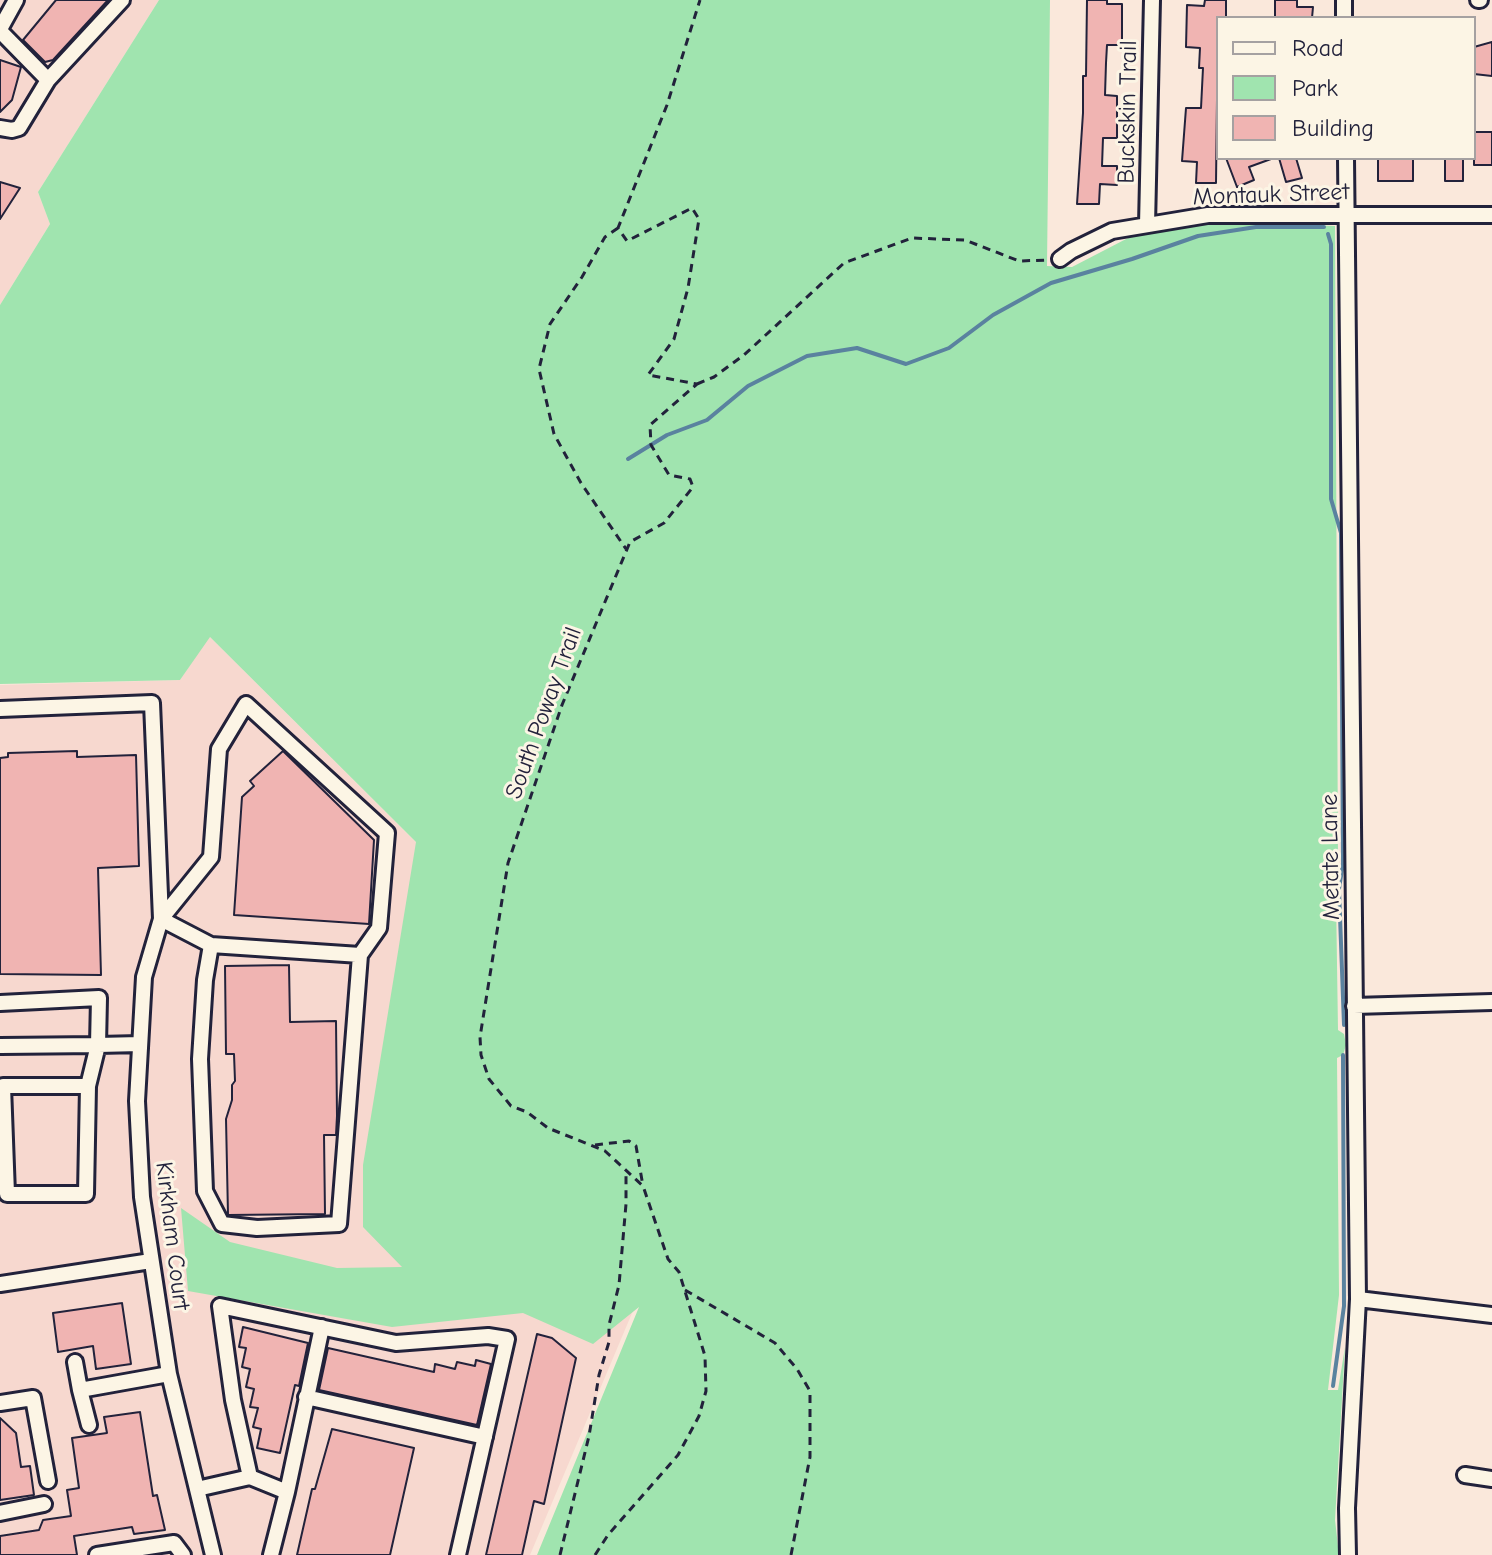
<!DOCTYPE html>
<html>
<head>
<meta charset="utf-8">
<style>
	body { margin:0 }
	#map { position:relative; width:1492px; height:1555px; overflow:hidden; background:#fae8db; font-family:"Comic Neue",sans-serif }
	canvas { display:block }
	.legend { position:absolute; left:1216px; top:16px; width:260px; height:144px; box-sizing:border-box; background:#fcf5e5; border:2px solid #a5a1a1; margin:0; padding:10px 14px; list-style:none; font-size:24px; color:#22223b }
	.legend li { display:flex; align-items:center; gap:16px; height:40px }
	.legend b { width:40px; border:2px solid #a5a1a1 }
</style>
</head>
<body>
<div id="map">
<canvas width="1492" height="1555"></canvas>
<ul class="legend">
<li><b style="height:10px;background:#fcf5e5"></b>Road</li>
<li><b style="height:22px;background:#a0e4af"></b>Park</li>
<li><b style="height:22px;background:#f0b4b2"></b>Building</li>
</ul>
</div>
<script>
const g = document.querySelector('canvas').getContext('2d');
g.lineJoin = 'round';
function fill(path, color) {
  g.fillStyle = color;
  g.fill(path, 'evenodd');
}
function poly(rows) {
  const path = new Path2D();
  for (const r of rows) {
    path.moveTo(r[0], r[1]);
    for (let i = 2; i < r.length; i += 2) path.lineTo(r[i], r[i + 1]);
  }
  return path;
}
function stroke(path, color, width, dash) {
  g.strokeStyle = color;
  g.lineWidth = width;
  g.lineCap = dash ? 'butt' : 'round';
  g.setLineDash(dash || []);
  g.stroke(path);
}
function drawText(font, color, halo, rows, align = 'center') {
  g.font = font + ' "Comic Neue",sans-serif';
  g.lineWidth = 6;
  g.setLineDash([]);
  g.textBaseline = 'middle';
  g.strokeStyle = halo;
  g.fillStyle = color;
  for (const [text, x, y, turn = 0] of rows) {
    g.save();
    g.translate(x, y);
    g.rotate((+turn || 0) * Math.PI / 180);
    g.textAlign = isNaN(turn) ? turn : align;
    if (halo) g.strokeText(text, 0, 0);
    g.fillText(text, 0, 0);
    g.restore();
  }
}
const built = poly([
	[0,0,159,0,38,192,50,224,0,305],
	[209,636,489,915,635,1306,530,1555,0,1555,0,685,180,680]
]);
const green = poly([
	[159,0,1050,0,1047,266,1072,267,1128,238,1183,225,1248,223,1335,226,1338,864,1336,897,1338,1030,1344,1034,1346,1045,1343,1055,1337,1058,1339,1295,1328,1390,1338,1390,1345,1347,1335,1520,1339,1555,537,1555,639,1307,593,1344,523,1313,392,1327,188,1291,181,1208,230,1242,337,1268,402,1267,363,1227,363,1165,416,842,210,637,180,680,0,684,0,305,50,224,38,192]
]);
const stream = poly([
	[1328,234,1331,244,1331,499,1341,533,1343,863,1339,889,1344,1025],
	[628,459,667,435,707,420,748,386,807,356,857,348,906,364,949,348,993,315,1051,283,1132,259,1198,236,1256,227,1324,227],
	[1333,1386,1344,1306,1343,1055]
]);
const building = poly([
	[56,0,108,0,53,60,45,62,23,40,56,0],
	[1087,0,1107,0,1107,4,1122,4,1122,45,1107,45,1106,63,1105,95,1117,96,1117,138,1103,138,1102,166,1117,166,1117,185,1100,184,1099,204,1077,204,1083,113,1083,76,1086,76,1087,0],
	[1205,0,1226,0,1226,18,1218,18,1216,183,1196,183,1197,162,1182,161,1186,108,1201,108,1203,68,1199,68,1200,48,1186,47,1187,5,1204,6,1205,0],
	[1275,0,1297,0,1297,7,1313,7,1312,18,1275,18,1275,0],
	[1492,42,1492,76,1474,74,1474,47,1492,42],
	[0,60,21,67,12,100,0,112,0,60],
	[1474,132,1492,132,1492,165,1474,165,1474,132],
	[1226,158,1271,158,1271,159,1249,167,1254,180,1237,187,1226,158],
	[1279,158,1296,158,1302,178,1286,182,1279,158],
	[1378,158,1413,158,1413,181,1378,181,1378,158],
	[1445,158,1463,158,1463,181,1445,181,1445,158],
	[0,182,20,188,0,219,0,182],
	[77,751,77,757,136,755,139,866,98,868,101,975,0,974,0,758,8,757,8,753,77,751],
	[283,751,374,840,369,924,234,915,242,797,254,786,250,781,283,751],
	[289,965,290,1022,336,1021,337,1116,336,1135,324,1135,325,1214,228,1215,226,1119,232,1100,232,1085,235,1081,234,1054,226,1054,225,966,289,965],
	[122,1303,131,1364,96,1369,93,1346,58,1352,53,1313,122,1303],
	[243,1327,308,1343,299,1386,295,1385,280,1453,257,1448,261,1429,253,1427,258,1408,250,1407,254,1389,246,1387,250,1369,242,1367,246,1348,239,1347,243,1327],
	[537,1334,552,1338,576,1358,544,1504,534,1501,522,1555,486,1555,537,1334],
	[328,1348,434,1372,435,1364,455,1369,457,1362,475,1366,476,1360,491,1364,477,1425,319,1390,328,1348],
	[140,1412,153,1496,157,1495,165,1530,134,1534,132,1527,74,1536,77,1555,0,1555,0,1536,39,1530,43,1520,71,1516,67,1490,79,1488,72,1438,107,1433,104,1417,140,1412],
	[0,1418,16,1433,21,1467,30,1466,34,1495,0,1500,0,1418],
	[332,1429,414,1448,390,1555,297,1555,312,1489,315,1489,332,1429]
]);
const path = poly([
	[618,228,605,237,582,277,550,324,539,369,554,434,581,483,626,549],
	[697,384,714,377,744,355,844,263,912,238,965,240,1019,261,1048,260],
	[595,1145,629,1141,636,1146,643,1186],
	[685,1290,775,1343,797,1369,810,1391,810,1457,791,1555],
	[560,1555,589,1436,599,1375,609,1342,609,1325,619,1285,626,1204,626,1171],
	[595,1555,608,1535,678,1455,699,1416,706,1391,705,1356,679,1272,668,1259,643,1186,605,1151,548,1128,527,1112,511,1106,489,1079,481,1055,480,1037,508,863,562,705,630,542,664,523,693,487,690,479,669,475,651,445,650,425,697,384,648,375,674,339,688,288,699,219,692,208,627,241,618,228,667,105,700,0]
]);
const minor = poly([
	[1344,0,1344,18],
	[1478,0,1480,0],
	[0,29,16,0],
	[0,31,48,80,122,0],
	[0,128,12,130,19,128,48,80],
	[1346,158,1358,1299,1347,1508,1348,1555],
	[1147,225,1152,0],
	[1060,259,1071,251,1112,231,1208,215,1492,215],
	[0,709,152,703,161,919,144,977,137,1101,142,1197,169,1374,213,1555],
	[161,919,211,945,360,955,339,1224,257,1228,222,1224,205,1191,200,1059,205,980,211,945],
	[161,919,211,857,219,749,246,704,387,833,379,928,360,955],
	[0,1003,99,998,98,1045,0,1046],
	[1354,1006,1492,1002],
	[88,1086,3,1086,7,1194,86,1194,88,1086,98,1045,140,1044],
	[0,1284,151,1261],
	[1358,1299,1492,1315],
	[75,1362,80,1390],
	[306,1397,485,1437],
	[0,1403,33,1398,48,1481],
	[89,1425,80,1390,169,1374],
	[1465,1475,1492,1479],
	[250,1477,287,1492,271,1555],
	[197,1489,250,1477,233,1400,220,1306,396,1343,488,1336,507,1339,458,1555],
	[287,1492,322,1327],
	[0,1513,44,1504],
	[97,1555,174,1543,183,1555]
]);
const streetNames = [
	["Buckskin Trail",1128,112,-89],
	["Montauk Street",1271,195,-2],
	["South Poway Trail",544,713,-70],
	["Metate Lane",1331,857,-91],
	["Kirkham Court",172,1236,83]
];
fill(built, '#f7d8cf');
fill(green, '#a0e4af');
stroke(stream, '#5a829f', 4);
fill(building, '#f0b4b2');
stroke(building, '#22223b', 2);
stroke(minor, '#22223b', 20);
stroke(path, '#22223b', 3, [8, 6]);
stroke(minor, '#fcf5e5', 14);
drawText('24px', '#22223b', '#fcf5e5', streetNames);
</script>
</body>
</html>
